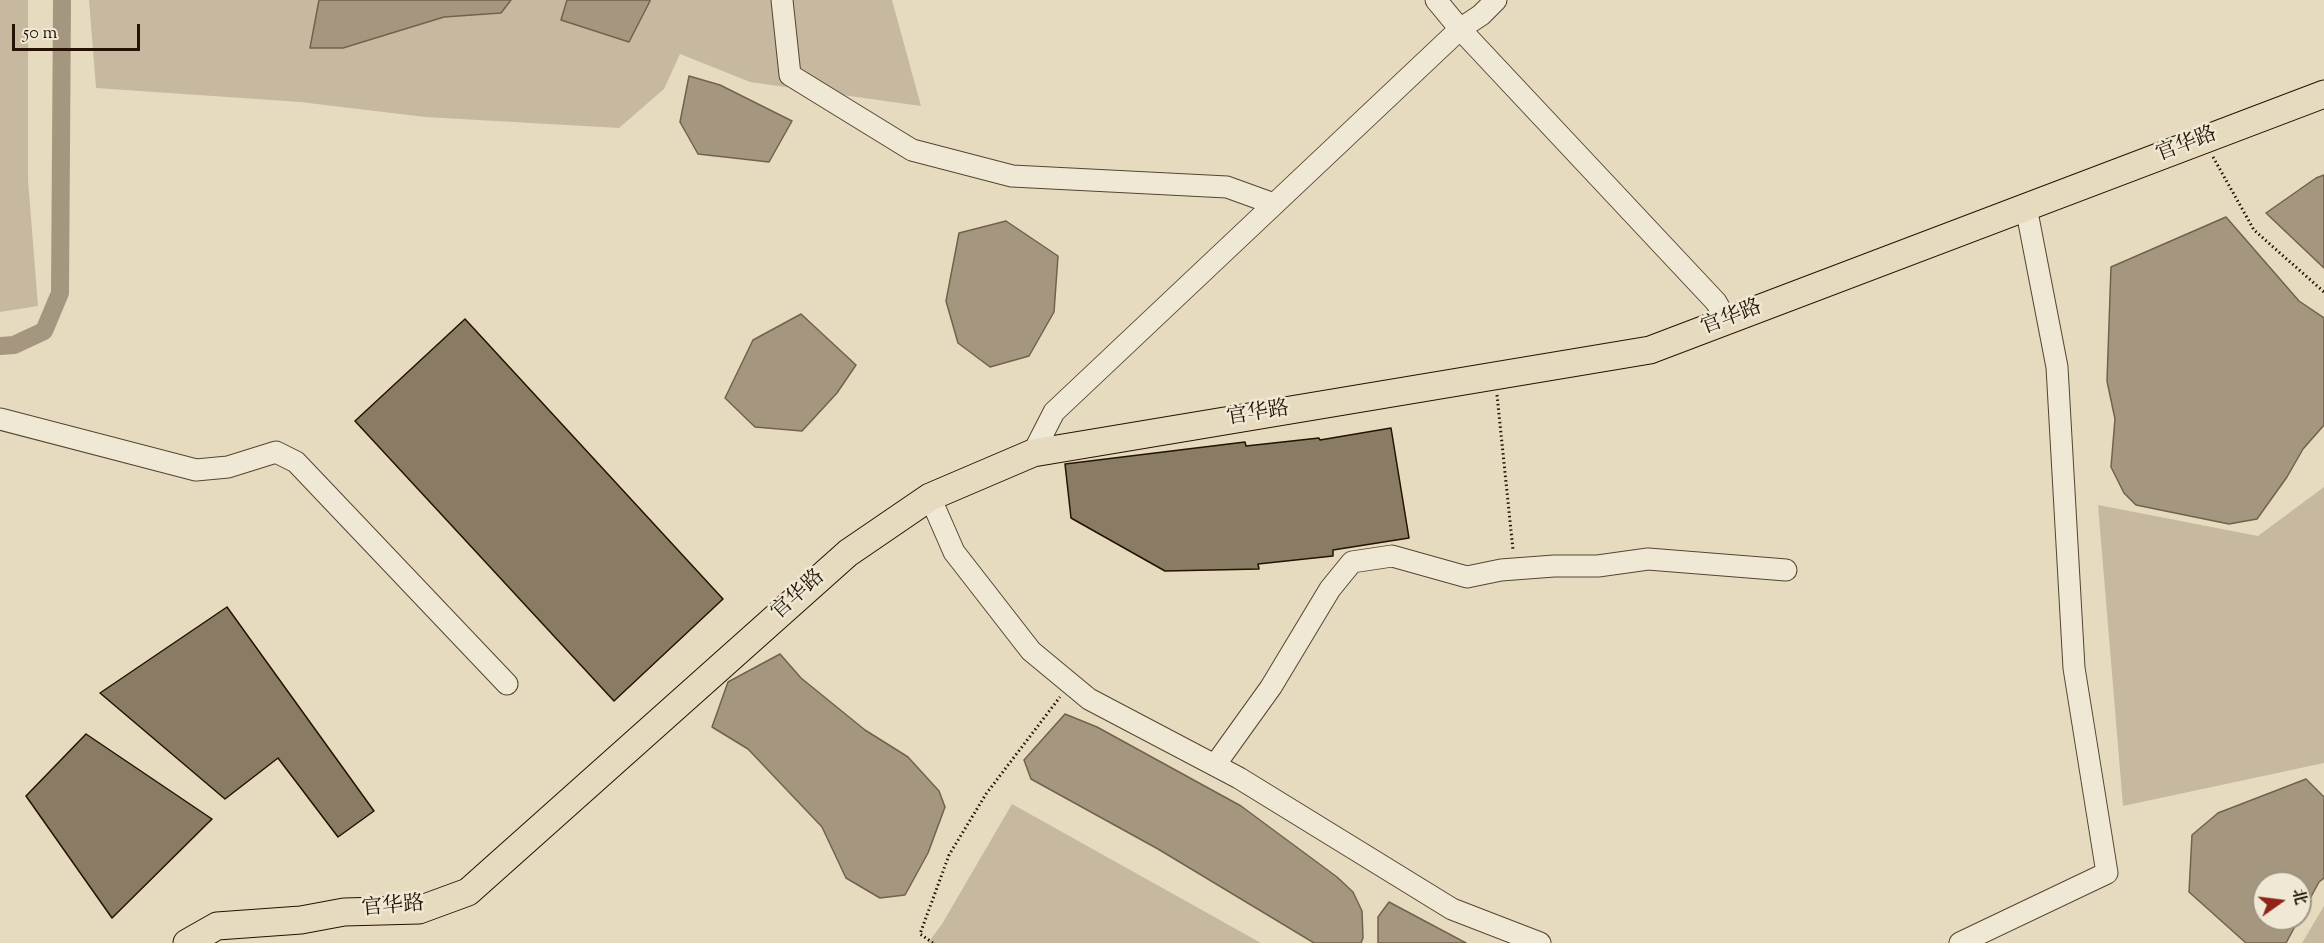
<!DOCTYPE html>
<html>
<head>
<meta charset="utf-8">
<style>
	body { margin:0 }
	#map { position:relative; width:2324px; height:943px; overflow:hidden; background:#e7dbbf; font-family:"Sorts Mill Goudy","Noto Serif SC",serif }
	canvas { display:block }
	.north { position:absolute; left:2252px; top:871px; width:60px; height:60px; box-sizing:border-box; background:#efe8d5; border:2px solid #9e9281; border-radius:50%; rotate:76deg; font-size:16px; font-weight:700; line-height:24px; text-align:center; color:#251202 }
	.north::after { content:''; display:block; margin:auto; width:21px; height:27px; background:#8f2418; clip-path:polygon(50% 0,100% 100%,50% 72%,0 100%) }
	.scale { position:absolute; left:12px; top:24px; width:128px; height:27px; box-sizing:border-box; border:3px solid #251202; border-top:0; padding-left:8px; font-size:18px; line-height:21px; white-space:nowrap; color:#251202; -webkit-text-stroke:4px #efe8d5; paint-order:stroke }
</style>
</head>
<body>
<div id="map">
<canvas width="2324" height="943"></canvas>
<div class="north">北</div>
<div class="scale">50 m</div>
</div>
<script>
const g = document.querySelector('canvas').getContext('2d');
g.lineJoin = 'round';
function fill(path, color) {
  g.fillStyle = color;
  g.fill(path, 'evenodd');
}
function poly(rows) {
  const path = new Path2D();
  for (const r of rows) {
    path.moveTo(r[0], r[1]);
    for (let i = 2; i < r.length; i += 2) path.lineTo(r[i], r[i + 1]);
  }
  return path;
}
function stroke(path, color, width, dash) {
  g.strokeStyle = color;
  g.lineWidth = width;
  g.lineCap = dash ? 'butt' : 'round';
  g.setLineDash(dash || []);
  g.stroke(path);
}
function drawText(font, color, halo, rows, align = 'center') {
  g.font = font + ' "Sorts Mill Goudy","Noto Serif SC",serif';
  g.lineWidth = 5;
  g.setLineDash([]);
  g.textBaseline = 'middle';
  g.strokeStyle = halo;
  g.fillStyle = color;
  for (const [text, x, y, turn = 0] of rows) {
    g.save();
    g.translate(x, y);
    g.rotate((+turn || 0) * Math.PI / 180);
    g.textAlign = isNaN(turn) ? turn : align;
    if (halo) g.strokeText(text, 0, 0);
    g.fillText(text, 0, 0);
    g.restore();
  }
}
const green = poly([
	[0,0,28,0,28,180,38,306,0,312],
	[89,0,892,0,921,106,750,82,680,54,664,89,619,128,425,117,300,102,96,88],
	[2324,487,2324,763,2123,806,2098,505,2258,536],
	[1012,804,1261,943,928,943,942,924],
	[2324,906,2324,943,2302,943]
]);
const water = poly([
	[319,0,511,0,501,13,444,17,343,48,310,48,319,0],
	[567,0,650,0,650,1,629,42,561,20,567,0],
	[689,76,720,85,792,121,769,162,698,154,680,122,689,76],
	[2324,175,2324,268,2266,213,2316,178,2324,175],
	[2226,217,2299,301,2324,318,2324,425,2303,449,2287,477,2257,519,2229,524,2136,505,2124,493,2111,467,2115,419,2107,381,2111,267,2226,217],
	[1006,221,1058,256,1054,312,1029,356,990,367,958,343,946,301,959,233,1006,221],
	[801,314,856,365,837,393,802,431,755,427,725,398,753,340,801,314],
	[780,654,801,678,865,730,908,757,939,791,945,807,928,853,905,895,880,898,846,878,822,827,748,749,712,727,728,682,780,654],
	[1065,714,1097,727,1241,806,1337,877,1353,892,1362,911,1363,938,1361,943,1314,943,1158,849,1031,779,1024,760,1065,714],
	[2306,779,2324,797,2324,878,2319,882,2300,917,2300,883,2264,883,2264,919,2299,919,2286,943,2246,943,2189,892,2192,835,2218,813,2306,779],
	[1389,902,1466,943,1378,943,1378,917,1389,902]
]);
const canal = poly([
	[0,346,14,345,44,331,60,293,62,0]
]);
const building = poly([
	[465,319,723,599,614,701,355,421,465,319],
	[1391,428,1409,538,1333,550,1333,556,1258,564,1259,569,1165,571,1071,518,1065,464,1245,442,1246,446,1319,438,1320,440,1391,428],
	[227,607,374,811,338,837,278,758,225,799,100,693,227,607],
	[86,734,212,819,112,918,26,796,86,734]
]);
const path = poly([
	[2213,157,2254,230,2324,292],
	[1497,395,1513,550],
	[933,943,920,934,949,855,986,794,1060,697]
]);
const minor = poly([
	[782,0,790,75,912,150,1012,176,1227,187,1274,204],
	[1436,0,1460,29,1716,302,1727,321],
	[0,419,196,470,228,467,276,452,296,462,507,684],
	[1033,453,1054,412,1460,29,1481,15,1496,0],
	[930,497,954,552,1031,651,1089,699,1239,778,1452,909,1540,943],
	[1215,765,1271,687,1330,589,1352,562,1392,556,1467,577,1501,570,1554,566,1598,566,1648,559,1786,570],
	[1960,943,2107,873,2074,668,2057,367,2026,207]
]);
const major = poly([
	[187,943,217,926,301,920,344,912,419,910,468,892,848,553,930,497,1033,453,1650,350,2324,94]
]);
const streetNames = [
	["官华路",2187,146,-21],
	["官华路",1732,319,-21],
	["官华路",1258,415,-9],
	["官华路",799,596,-42],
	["官华路",393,908,-5]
];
fill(green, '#c6b99f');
fill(water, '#a5977f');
stroke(water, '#72624d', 1.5);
stroke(canal, '#a5977f', 18);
fill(building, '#8a7b64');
stroke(building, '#251202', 1.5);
stroke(minor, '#564431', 23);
stroke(major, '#251202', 29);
stroke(path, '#251202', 3, [1.5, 3]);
stroke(minor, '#efe8d5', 21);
stroke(major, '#e7dbbf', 27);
drawText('21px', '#251202', '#efe8d5', streetNames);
</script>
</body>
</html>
